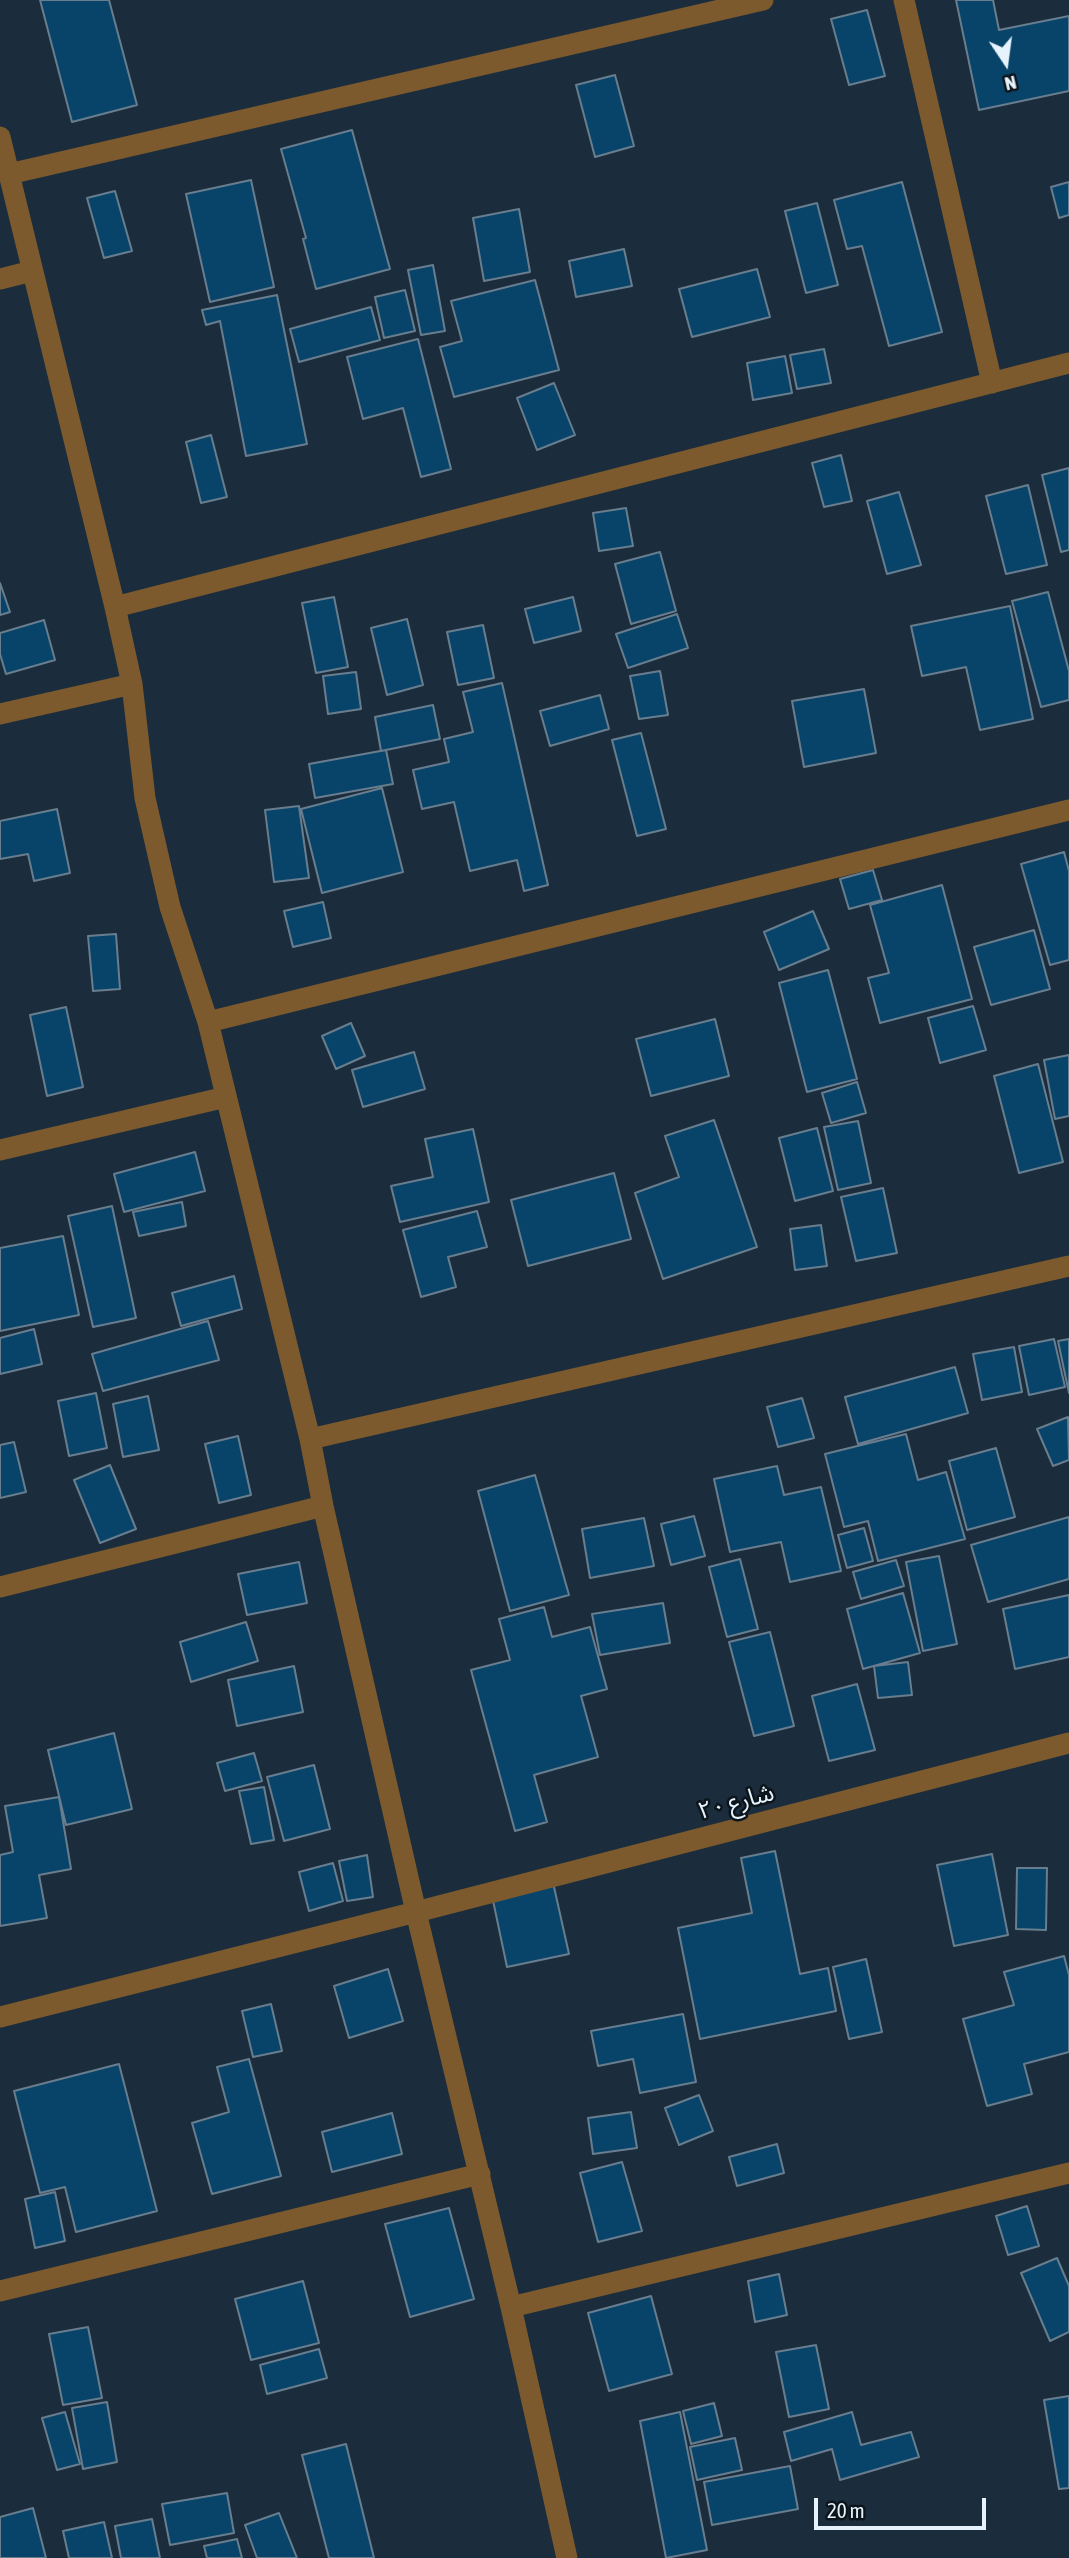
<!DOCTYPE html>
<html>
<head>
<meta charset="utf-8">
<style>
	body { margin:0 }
	#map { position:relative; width:1069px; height:2558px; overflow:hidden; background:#1b2d3c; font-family:"Asap Condensed",sans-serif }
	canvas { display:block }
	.north { position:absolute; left:971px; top:28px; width:70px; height:70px; -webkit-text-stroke:5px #0c151b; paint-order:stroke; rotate:167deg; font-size:19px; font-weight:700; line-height:28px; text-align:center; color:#e7f3fc }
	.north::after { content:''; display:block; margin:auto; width:24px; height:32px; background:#e7f3fc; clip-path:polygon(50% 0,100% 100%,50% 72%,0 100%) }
	.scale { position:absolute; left:814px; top:2498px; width:172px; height:32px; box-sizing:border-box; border:4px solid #e7f3fc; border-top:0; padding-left:9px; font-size:21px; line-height:24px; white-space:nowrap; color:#e7f3fc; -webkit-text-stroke:5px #0c151b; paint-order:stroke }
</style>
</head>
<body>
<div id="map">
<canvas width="1069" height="2558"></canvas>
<div class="north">N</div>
<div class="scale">20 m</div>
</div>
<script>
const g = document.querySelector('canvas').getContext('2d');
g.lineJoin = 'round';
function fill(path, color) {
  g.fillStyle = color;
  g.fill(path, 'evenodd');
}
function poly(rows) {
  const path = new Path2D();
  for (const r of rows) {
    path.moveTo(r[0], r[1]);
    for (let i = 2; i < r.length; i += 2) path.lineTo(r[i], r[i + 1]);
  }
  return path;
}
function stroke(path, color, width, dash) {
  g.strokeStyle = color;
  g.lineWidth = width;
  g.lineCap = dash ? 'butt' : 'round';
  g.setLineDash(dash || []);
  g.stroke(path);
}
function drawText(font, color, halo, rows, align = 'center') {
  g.font = font + ' "Asap Condensed","Noto Sans Arabic",sans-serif';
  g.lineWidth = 5;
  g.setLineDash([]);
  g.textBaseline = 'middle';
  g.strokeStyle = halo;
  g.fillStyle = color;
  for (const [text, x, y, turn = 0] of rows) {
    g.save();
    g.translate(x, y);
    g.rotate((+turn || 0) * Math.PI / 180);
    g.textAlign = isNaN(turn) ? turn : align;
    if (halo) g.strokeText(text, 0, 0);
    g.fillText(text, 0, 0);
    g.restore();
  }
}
const building = poly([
	[40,0,109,0,137,105,72,122,40,0],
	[956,0,993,0,999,30,1069,16,1069,91,979,110,956,0],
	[867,10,885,76,849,85,831,19,867,10],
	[615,75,634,146,595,157,576,85,615,75],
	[352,130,390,269,316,289,303,239,306,238,281,149,352,130],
	[251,180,274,287,210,302,186,194,251,180],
	[902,182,942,332,889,346,862,246,847,249,834,200,902,182],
	[1069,182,1069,215,1059,218,1051,187,1069,182],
	[115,191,132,251,104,258,87,198,115,191],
	[817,203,838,285,806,293,785,211,817,203],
	[519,209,530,272,484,281,473,218,519,209],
	[624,249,632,286,576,297,569,261,624,249],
	[433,265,445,331,421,335,408,270,433,265],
	[757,269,770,317,692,337,679,289,757,269],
	[535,280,559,370,454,397,440,347,462,341,451,301,535,280],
	[405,290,415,331,384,338,375,297,405,290],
	[277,295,307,444,246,456,220,321,206,325,202,310,277,295],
	[371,307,380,340,299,362,290,329,371,307],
	[418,339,451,469,421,477,403,408,363,419,347,357,418,339],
	[824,349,831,383,797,389,790,355,824,349],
	[785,356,792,393,753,400,747,363,785,356],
	[554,383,575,435,537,450,517,398,554,383],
	[211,435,227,497,201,503,186,442,211,435],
	[841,455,852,501,824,507,812,463,841,455],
	[1069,468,1069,550,1061,552,1042,475,1069,468],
	[1028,485,1047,565,1006,574,986,496,1028,485],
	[899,492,921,565,887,574,867,501,899,492],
	[626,508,633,546,599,551,593,513,626,508],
	[660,552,676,611,631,624,615,564,660,552],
	[0,583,10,612,0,615,0,583],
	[1048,592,1069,671,1069,700,1041,707,1012,601,1048,592],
	[334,597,348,667,316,673,302,603,334,597],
	[573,597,581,631,534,643,525,609,573,597],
	[1010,606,1033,719,980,730,966,667,922,676,911,626,1010,606],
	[677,614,688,648,628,668,616,634,677,614],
	[407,619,423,685,387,695,371,628,407,619],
	[44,620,55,660,6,674,0,654,0,633,44,620],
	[483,625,494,678,458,685,447,632,483,625],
	[660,671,668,715,639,719,630,676,660,671],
	[356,672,361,709,328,714,323,676,356,672],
	[502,683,548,885,524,891,517,860,470,871,454,802,422,809,413,770,449,762,444,739,473,732,463,692,502,683],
	[864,689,876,753,804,767,792,701,864,689],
	[600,695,609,729,550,746,540,711,600,695],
	[433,705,440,739,381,751,375,717,433,705],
	[641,733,666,829,637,836,612,740,641,733],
	[386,750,393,784,315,798,309,764,386,750],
	[382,788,403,872,322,893,301,809,382,788],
	[299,806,309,878,274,882,265,810,299,806],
	[57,809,70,873,34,881,28,854,0,859,0,821,57,809],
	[1064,852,1069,871,1069,960,1050,965,1021,864,1064,852],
	[873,870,882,900,849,909,840,879,873,870],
	[942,885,972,999,880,1023,868,978,889,973,870,905,942,885],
	[323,902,331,938,293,947,284,911,323,902],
	[813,911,829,949,779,970,764,932,813,911],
	[1034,930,1050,989,991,1005,974,947,1034,930],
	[116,934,120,989,93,991,88,936,116,934],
	[828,970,857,1079,807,1092,779,983,828,970],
	[973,1006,986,1050,940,1063,928,1018,973,1006],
	[66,1007,83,1087,47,1096,30,1015,66,1007],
	[715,1019,729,1076,651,1096,636,1039,715,1019],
	[351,1023,365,1056,336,1069,322,1036,351,1023],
	[414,1052,425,1089,363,1107,352,1070,414,1052],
	[1069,1055,1069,1116,1055,1119,1044,1060,1069,1055],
	[1038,1064,1063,1162,1019,1173,994,1076,1038,1064],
	[857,1082,866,1113,831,1123,822,1093,857,1082],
	[714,1120,757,1247,663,1279,635,1193,679,1177,665,1136,714,1120],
	[858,1121,871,1183,838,1190,824,1127,858,1121],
	[817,1128,833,1191,795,1201,779,1138,817,1128],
	[473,1129,489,1202,400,1222,391,1186,433,1177,425,1139,473,1129],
	[195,1152,205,1191,124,1212,114,1174,195,1152],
	[614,1173,631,1239,528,1266,511,1200,614,1173],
	[883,1188,897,1253,856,1261,841,1197,883,1188],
	[182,1202,186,1226,139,1236,133,1212,182,1202],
	[112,1206,136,1318,93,1327,68,1216,112,1206],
	[477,1211,487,1247,448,1257,456,1287,421,1297,403,1230,477,1211],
	[821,1225,827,1266,795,1270,790,1229,821,1225],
	[63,1236,79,1315,0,1331,0,1248,63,1236],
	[234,1276,242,1309,181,1326,172,1293,234,1276],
	[208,1321,219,1360,103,1391,92,1354,208,1321],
	[34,1329,42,1364,0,1374,0,1338,34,1329],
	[1054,1339,1065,1387,1029,1395,1019,1346,1054,1339],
	[1069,1339,1069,1393,1058,1341,1069,1339],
	[1014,1347,1022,1392,982,1400,973,1354,1014,1347],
	[955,1367,968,1413,858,1444,845,1397,955,1367],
	[96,1393,107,1448,69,1456,58,1401,96,1393],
	[148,1396,159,1450,123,1457,113,1404,148,1396],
	[802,1398,814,1438,778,1447,767,1407,802,1398],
	[1068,1417,1069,1460,1053,1466,1037,1429,1068,1417],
	[906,1434,918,1480,946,1472,965,1539,878,1561,868,1521,844,1527,825,1454,906,1434],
	[238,1436,251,1495,219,1503,205,1444,238,1436],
	[14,1442,26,1492,0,1498,0,1445,14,1442],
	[996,1448,1015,1517,967,1530,949,1461,996,1448],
	[110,1465,136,1529,100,1543,74,1480,110,1465],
	[777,1466,784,1495,821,1487,841,1571,790,1582,781,1542,730,1552,714,1479,777,1466],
	[535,1475,569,1595,510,1611,478,1491,535,1475],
	[694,1516,705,1556,671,1565,661,1524,694,1516],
	[1069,1517,1069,1579,988,1602,971,1545,1069,1517],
	[644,1518,654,1566,590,1578,582,1529,644,1518],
	[864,1528,873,1561,847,1568,838,1535,864,1528],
	[939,1556,957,1644,923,1651,906,1562,939,1556],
	[740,1559,758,1629,727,1637,709,1567,740,1559],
	[896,1560,904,1586,861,1599,853,1572,896,1560],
	[299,1562,307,1603,247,1615,238,1574,299,1562],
	[903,1593,920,1653,863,1669,847,1609,903,1593],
	[1069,1595,1069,1657,1015,1669,1003,1609,1069,1595],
	[663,1603,670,1643,600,1655,592,1614,663,1603],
	[544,1607,552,1637,590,1627,607,1689,581,1696,598,1757,534,1775,547,1822,515,1831,471,1670,510,1660,499,1619,544,1607],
	[246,1622,258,1661,191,1682,180,1642,246,1622],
	[770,1632,794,1726,754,1736,729,1642,770,1632],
	[908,1662,912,1695,878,1698,874,1666,908,1662],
	[294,1666,303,1712,237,1726,228,1680,294,1666],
	[857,1684,875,1750,829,1761,812,1696,857,1684],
	[114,1733,132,1809,66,1825,48,1750,114,1733],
	[254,1753,262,1781,225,1791,217,1763,254,1753],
	[314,1765,330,1829,284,1841,267,1777,314,1765],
	[264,1787,274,1840,251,1844,239,1791,264,1787],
	[59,1797,71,1869,39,1875,47,1918,0,1926,0,1855,13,1852,5,1806,59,1797],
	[775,1851,800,1974,828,1968,836,2011,700,2039,678,1928,752,1913,741,1858,775,1851],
	[992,1854,1008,1935,954,1946,937,1865,992,1854],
	[367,1855,373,1897,347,1901,339,1861,367,1855],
	[333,1863,343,1901,309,1911,299,1872,333,1863],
	[1017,1868,1047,1868,1046,1930,1016,1929,1017,1868],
	[552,1878,569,1954,507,1967,491,1891,552,1878],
	[1064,1956,1069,1975,1069,2052,1024,2064,1032,2094,987,2106,963,2019,1014,2005,1004,1972,1064,1956],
	[866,1959,882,2032,849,2039,833,1967,866,1959],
	[388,1969,403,2021,349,2038,334,1986,388,1969],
	[271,2004,282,2051,253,2057,242,2011,271,2004],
	[683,2014,696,2082,640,2093,633,2059,598,2066,591,2031,683,2014],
	[249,2059,281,2176,212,2194,192,2123,229,2112,217,2067,249,2059],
	[119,2064,157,2211,76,2232,65,2187,40,2193,14,2091,119,2064],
	[699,2095,713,2131,679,2145,665,2108,699,2095],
	[631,2112,637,2148,593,2154,588,2118,631,2112],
	[392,2113,402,2154,332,2172,322,2132,392,2113],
	[777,2144,784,2173,737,2186,729,2157,777,2144],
	[622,2162,642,2231,598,2242,580,2173,622,2162],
	[55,2192,65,2241,35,2248,25,2199,55,2192],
	[1027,2206,1039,2246,1008,2255,996,2216,1027,2206],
	[449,2208,474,2299,410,2317,385,2224,449,2208],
	[1057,2258,1069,2286,1069,2332,1050,2341,1021,2273,1057,2258],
	[779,2274,787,2315,755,2322,748,2281,779,2274],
	[303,2281,319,2343,251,2360,235,2299,303,2281],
	[651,2296,672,2374,609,2391,588,2313,651,2296],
	[88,2327,102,2398,63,2405,49,2334,88,2327],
	[816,2345,829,2409,789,2417,776,2352,816,2345],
	[319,2349,327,2378,267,2394,260,2365,319,2349],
	[1069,2396,1069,2488,1059,2489,1044,2400,1069,2396],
	[107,2402,117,2462,83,2469,72,2408,107,2402],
	[714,2403,722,2436,691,2444,683,2411,714,2403],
	[65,2412,80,2464,57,2470,42,2418,65,2412],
	[680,2412,707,2550,666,2558,640,2421,680,2412],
	[852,2412,861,2445,911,2432,919,2457,840,2480,832,2449,791,2461,784,2432,852,2412],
	[735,2438,742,2470,697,2480,690,2447,735,2438],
	[346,2444,374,2558,329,2558,302,2455,346,2444],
	[790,2466,798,2509,712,2525,704,2482,790,2466],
	[227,2493,234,2533,170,2545,162,2504,227,2493],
	[33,2508,46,2558,0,2558,0,2517,33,2508],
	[279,2513,297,2558,257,2558,245,2525,279,2513],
	[152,2519,160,2558,121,2558,115,2526,152,2519],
	[104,2522,112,2558,69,2558,63,2531,104,2522],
	[237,2539,242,2558,207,2558,204,2546,237,2539]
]);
const street = poly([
	[904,0,992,383],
	[0,137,115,607,132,684,145,798,170,907,208,1022,310,1439,323,1506,416,1912,511,2307,567,2558],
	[9,174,763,0],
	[0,279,32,271],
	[115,607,1069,363],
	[0,714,132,684],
	[208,1022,1069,810],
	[0,1150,226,1097],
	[310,1439,1069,1266],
	[0,1587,323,1506],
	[0,2017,416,1912,1069,1743],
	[0,2291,480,2174],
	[511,2307,1069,2173]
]);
const streetNames = [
	["شارع ٢٠",736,1802,-15]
];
fill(building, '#084469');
stroke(building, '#687d8e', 2);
stroke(street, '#7c5a2e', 21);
drawText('24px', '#e7f3fc', '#0c151b', streetNames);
</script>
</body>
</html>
